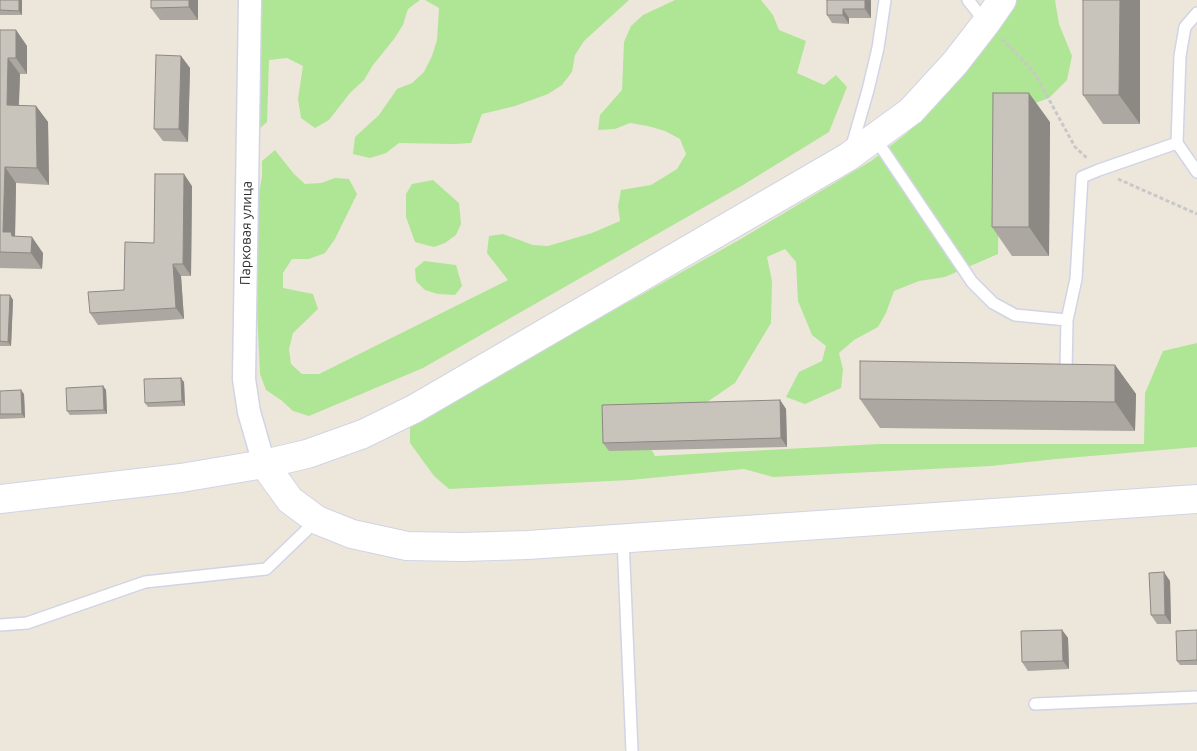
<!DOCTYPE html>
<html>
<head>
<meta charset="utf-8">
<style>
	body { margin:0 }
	canvas { display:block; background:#ede6db }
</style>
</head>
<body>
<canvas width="1197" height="751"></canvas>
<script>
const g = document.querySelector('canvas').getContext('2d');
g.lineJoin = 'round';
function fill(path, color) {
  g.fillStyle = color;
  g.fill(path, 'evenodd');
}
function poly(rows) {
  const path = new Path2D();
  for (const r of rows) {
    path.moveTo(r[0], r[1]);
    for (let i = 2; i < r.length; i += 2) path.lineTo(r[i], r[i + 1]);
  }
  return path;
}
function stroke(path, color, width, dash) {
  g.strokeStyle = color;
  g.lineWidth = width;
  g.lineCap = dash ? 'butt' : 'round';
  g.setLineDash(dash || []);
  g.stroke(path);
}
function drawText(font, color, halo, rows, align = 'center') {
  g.font = font + ' Ubuntu,sans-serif';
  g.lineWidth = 5;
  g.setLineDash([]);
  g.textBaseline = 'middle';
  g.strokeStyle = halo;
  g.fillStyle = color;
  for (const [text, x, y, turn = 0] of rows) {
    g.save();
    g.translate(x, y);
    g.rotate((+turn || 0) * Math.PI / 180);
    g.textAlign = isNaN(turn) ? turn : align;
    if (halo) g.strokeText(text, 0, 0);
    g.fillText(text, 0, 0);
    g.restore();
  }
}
const green = poly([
	[254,0,420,0,408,9,403,25,394,39,373,65,364,80,350,93,329,120,315,128,301,118,298,99,303,66,287,58,269,60,267,122,257,131],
	[425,0,629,0,584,41,575,55,572,72,562,85,548,94,515,106,482,114,471,143,454,144,399,143,386,153,370,158,353,154,355,137,379,115,397,89,412,83,424,72,432,56,437,40,439,8],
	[675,0,761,0,773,15,779,30,806,41,797,73,824,85,836,75,847,87,829,132,743,185,423,368,309,416,293,411,281,400,266,390,260,374,257,310,257,206,262,176,262,161,275,150,294,174,305,184,321,183,335,178,349,179,357,194,335,239,325,253,309,259,292,259,283,273,283,288,313,294,318,309,293,333,289,349,291,364,302,374,319,374,508,280,487,253,489,236,503,234,533,245,548,246,592,233,620,221,618,206,621,190,651,185,677,169,686,154,680,139,665,131,648,126,630,123,615,129,598,130,600,115,622,90,624,42,631,26,643,15],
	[1013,0,1055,0,1059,24,1072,56,1067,80,1049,98,1014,111,1000,119,998,254,945,277,919,281,894,291,886,313,878,327,854,340,839,353,843,369,841,388,805,404,786,397,799,372,822,361,826,346,812,335,798,301,796,262,785,249,767,257,772,281,771,323,735,383,707,402,663,417,647,441,655,456,879,444,1144,444,1145,393,1163,351,1197,343,1197,447,1056,459,991,466,773,477,744,469,630,480,449,489,434,476,410,443,410,427,534,355,739,240,871,161,907,133,960,75],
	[433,180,459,203,461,224,456,235,445,243,434,247,415,242,406,217,406,194,412,184],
	[424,261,456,265,462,286,455,295,438,294,425,290,416,281,415,269]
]);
const path = poly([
	[1002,39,1034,72,1075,147,1088,159],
	[1118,179,1197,214]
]);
const service = poly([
	[968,0,986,23],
	[875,138,972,282,993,303,1015,315,1067,320],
	[1177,143,1197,172],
	[851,149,868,90,878,48,885,0],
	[1066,370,1067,320,1076,279,1082,177,1099,170,1177,143,1180,56,1185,27,1197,13],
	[623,539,632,751],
	[0,625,27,623,145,582,266,569,317,520],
	[1035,704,1197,697]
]);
const minor = poly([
	[250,0,244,379,249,412,264,464]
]);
const tertiary = poly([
	[264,464,290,500,317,520,352,534,407,546,462,547,528,545,1197,499],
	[0,499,181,478,264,464,307,454,363,434,414,409,848,157,911,111,955,63,986,23,1002,0]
]);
const wall = poly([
	[0,0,22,0,22,15,0,15],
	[198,0,198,20,160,20,151,8],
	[827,0,871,0,871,18,849,18,849,24,832,23,827,15],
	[1083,0,1140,0,1140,124,1103,124,1083,95],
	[0,30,16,30,27,46,27,74,20,74,19,106,36,106,48,122,49,185,16,183,15,237,43,253,42,269,0,268],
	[181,56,190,68,188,142,163,141,154,129],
	[1050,122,1049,256,1012,256,992,227],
	[192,186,191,276,181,276,184,319,98,325,90,313,124,290,154,243],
	[0,295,10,295,13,300,11,346,0,346],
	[1115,365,1136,394,1135,431,880,428,860,399],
	[184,382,185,406,148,407,145,403],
	[103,386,106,390,107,414,70,415,67,411],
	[0,391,24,394,25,418,0,419],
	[780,400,786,409,787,447,609,451,603,443],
	[1170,581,1171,624,1157,624,1151,615],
	[1062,630,1068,638,1069,669,1028,671,1022,662],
	[1197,630,1197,665,1180,665,1177,661]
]);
const shadedWall = poly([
	[19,0,22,0,22,15,19,11],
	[189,0,198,0,198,20,189,7],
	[865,0,871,0,871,18,865,9],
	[1120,0,1140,0,1140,124,1119,95],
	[843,9,849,18,849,24,843,15],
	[16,30,27,46,27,74,16,58],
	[181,56,190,68,188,142,179,129],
	[8,58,20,74,18,121,7,105],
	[1029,93,1050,122,1049,256,1029,227],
	[36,106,48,122,49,185,37,168],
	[5,167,16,183,15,237,23,248,3,232],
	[184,174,192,186,191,276,183,264],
	[32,237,43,253,42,269,31,253],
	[173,264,181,276,184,319,176,308],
	[10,295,13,300,11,346,8,342],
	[1115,365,1136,394,1135,431,1115,402],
	[181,378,184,382,185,406,182,401],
	[103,386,106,390,107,414,104,410],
	[21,390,24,394,25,418,22,414],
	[780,400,786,409,787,447,781,438],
	[1164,572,1170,581,1171,624,1165,615],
	[1062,630,1068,638,1069,669,1063,661]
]);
const building = poly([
	[0,0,19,0,19,11,0,10,0,0],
	[151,0,189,0,189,7,151,8,151,0],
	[827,0,865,0,865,9,843,9,843,15,827,15,827,0],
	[1083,0,1120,0,1119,95,1083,95,1083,0],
	[0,30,16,30,16,58,8,58,7,105,36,106,37,168,5,167,3,232,11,232,12,236,32,237,31,253,0,252,0,30],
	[156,55,181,56,179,129,154,129,156,55],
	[993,93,1029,93,1029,227,992,227,993,93],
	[155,174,184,174,183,264,173,264,176,308,90,313,88,292,124,290,125,242,154,243,155,174],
	[0,295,10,295,8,342,0,341,0,295],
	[860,361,1115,365,1115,402,860,399,860,361],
	[181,378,182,401,145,403,144,379,181,378],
	[103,386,104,410,67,411,66,388,103,386],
	[21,390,22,414,0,414,0,391,21,390],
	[780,400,781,438,603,443,602,405,780,400],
	[1164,572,1165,615,1151,615,1149,573,1164,572],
	[1062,630,1063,661,1022,662,1021,631,1062,630],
	[1197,630,1197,660,1177,661,1176,631,1197,630]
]);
const streetNames = [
	["Парковая улица",246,233,-89]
];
fill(green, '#afe695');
stroke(service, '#d1d4e4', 14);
stroke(minor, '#d1d4e4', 25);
stroke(tertiary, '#d1d4e4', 30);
stroke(path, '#c8c8c8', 3, [4, 2.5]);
stroke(service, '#fff', 11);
stroke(minor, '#fff', 22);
stroke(tertiary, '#fff', 28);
fill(wall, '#aca8a1');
fill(shadedWall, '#8c8883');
fill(building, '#c8c3bb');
stroke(building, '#8c8883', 1);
drawText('14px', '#2a2a2a', '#fff', streetNames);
</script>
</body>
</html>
